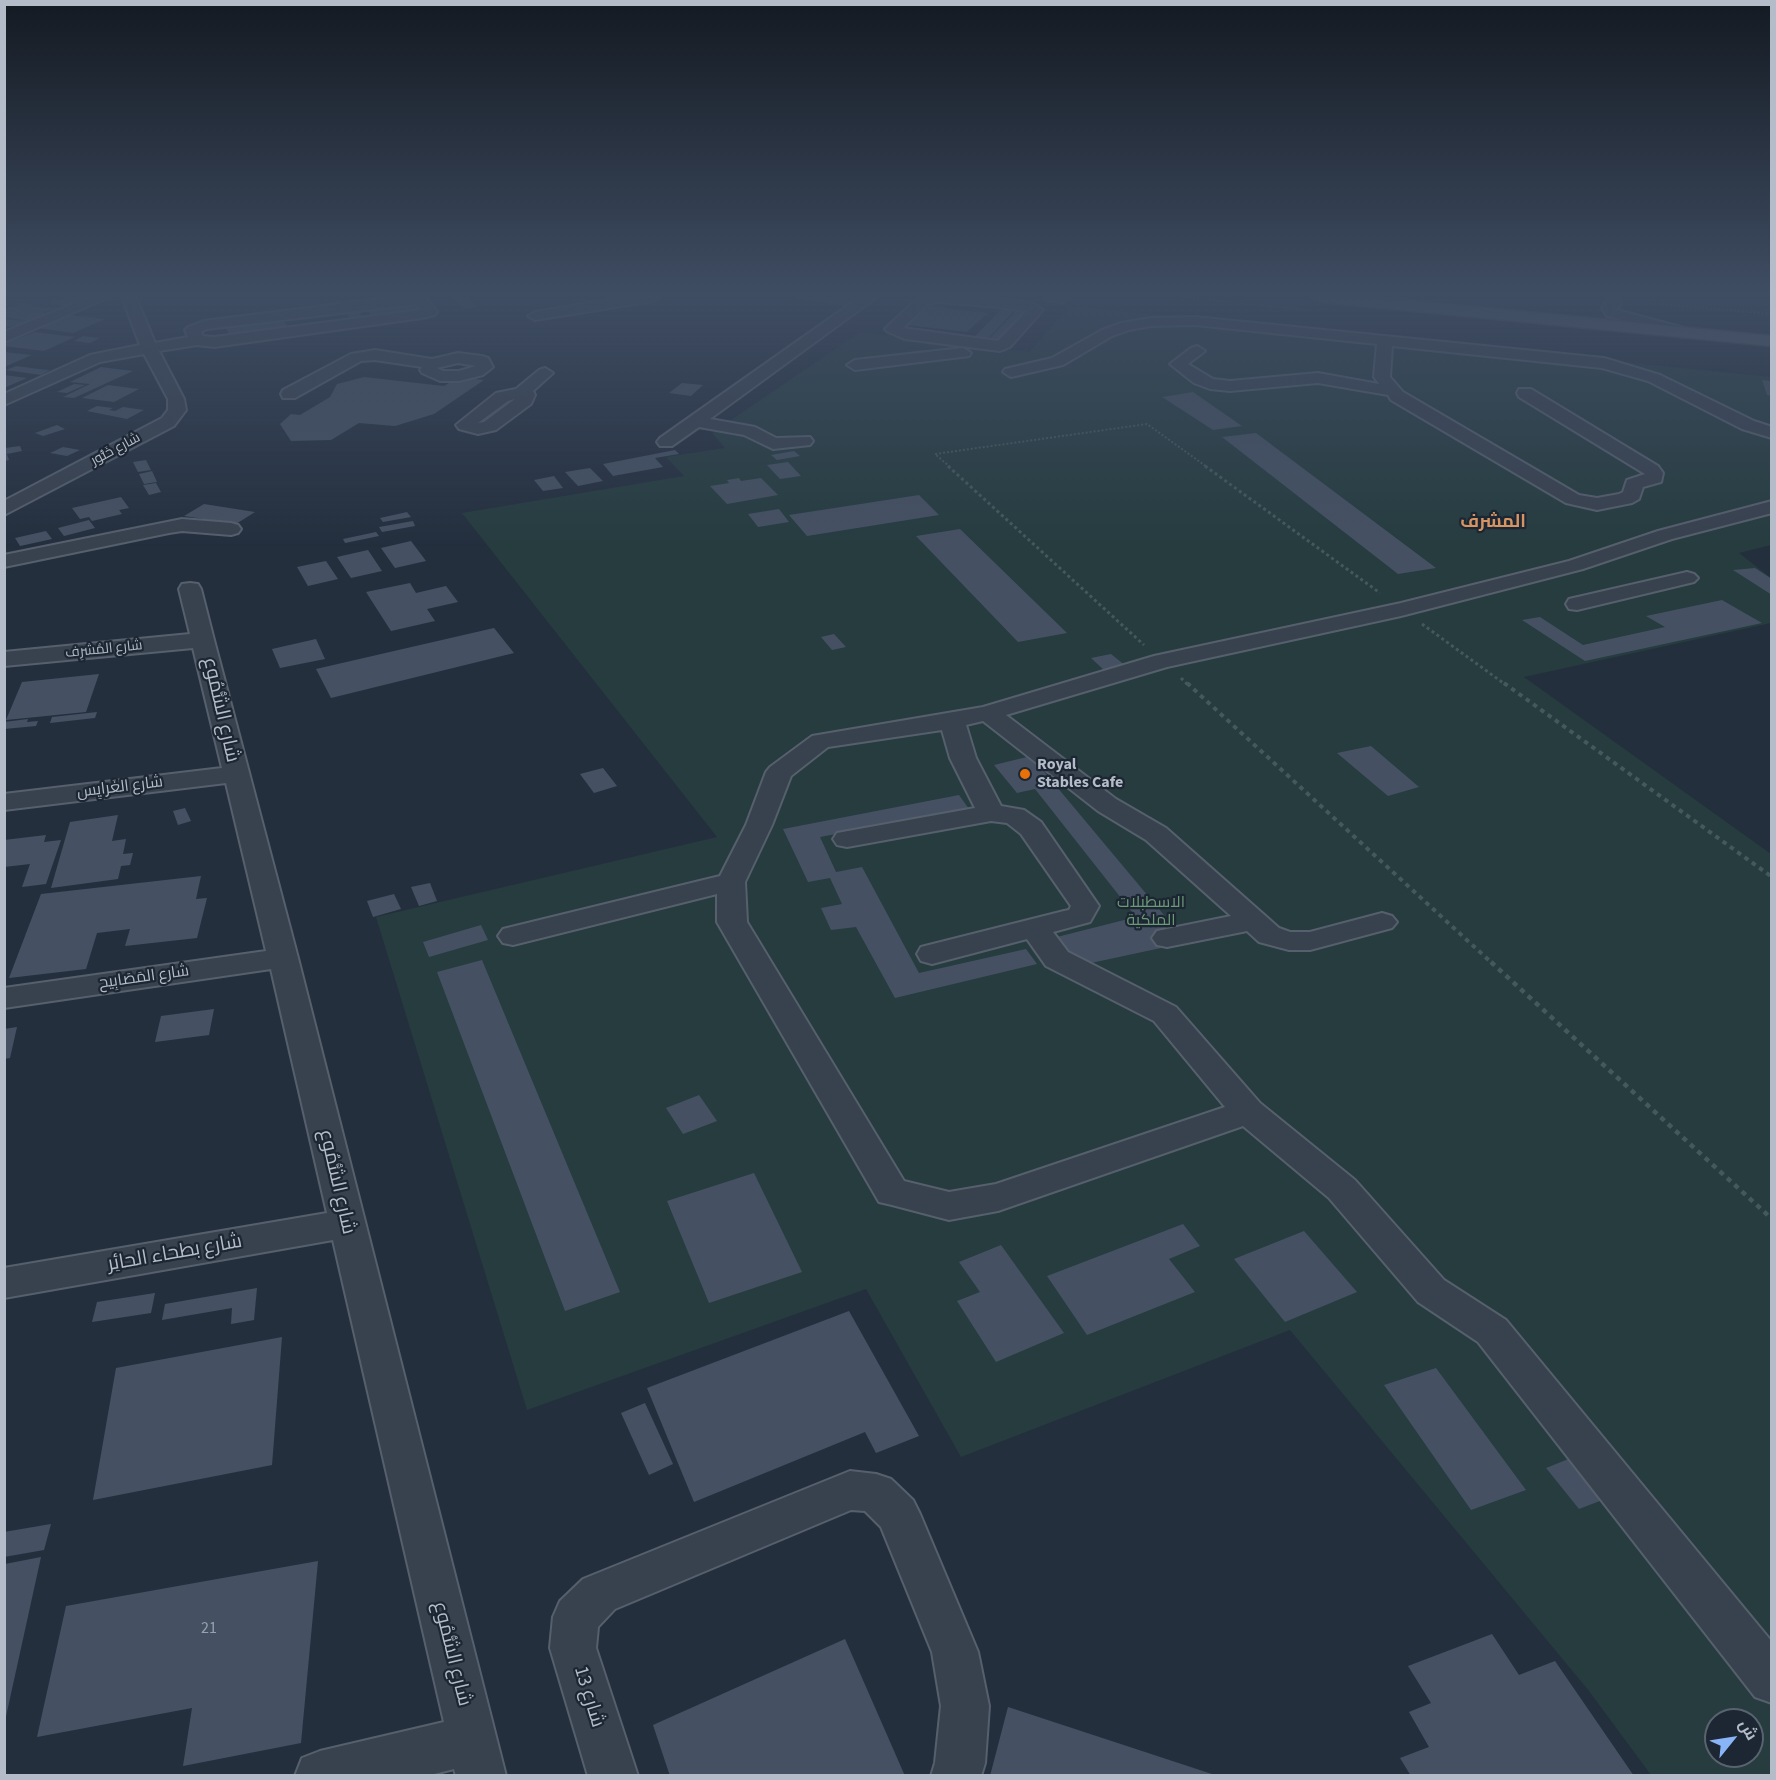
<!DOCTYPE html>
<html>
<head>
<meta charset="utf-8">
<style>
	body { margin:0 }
	#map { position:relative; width:1776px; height:1780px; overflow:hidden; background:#242f3e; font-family:"Source Sans 3",Cairo,sans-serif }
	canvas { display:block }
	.frame { position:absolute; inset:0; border:6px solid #b4bcc9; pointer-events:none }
	.north { position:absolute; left:1704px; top:1708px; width:60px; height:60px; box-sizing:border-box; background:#1d2633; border:2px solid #59626f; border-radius:50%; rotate:60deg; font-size:16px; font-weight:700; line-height:24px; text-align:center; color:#b4bcc9 }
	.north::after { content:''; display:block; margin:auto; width:21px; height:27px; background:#8ab4f8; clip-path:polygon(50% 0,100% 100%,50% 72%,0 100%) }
</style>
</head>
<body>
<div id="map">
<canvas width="1776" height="1780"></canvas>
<div class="frame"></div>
<div class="north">ش</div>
</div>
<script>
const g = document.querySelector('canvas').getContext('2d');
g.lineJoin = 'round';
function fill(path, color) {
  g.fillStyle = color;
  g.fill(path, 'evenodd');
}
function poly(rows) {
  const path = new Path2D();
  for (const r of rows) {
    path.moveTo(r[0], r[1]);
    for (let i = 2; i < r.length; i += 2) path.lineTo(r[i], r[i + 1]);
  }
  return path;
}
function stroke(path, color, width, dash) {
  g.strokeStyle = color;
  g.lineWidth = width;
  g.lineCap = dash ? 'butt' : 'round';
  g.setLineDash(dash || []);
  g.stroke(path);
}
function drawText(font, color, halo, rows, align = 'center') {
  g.font = font + ' "Source Sans 3",Cairo,sans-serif';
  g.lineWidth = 4.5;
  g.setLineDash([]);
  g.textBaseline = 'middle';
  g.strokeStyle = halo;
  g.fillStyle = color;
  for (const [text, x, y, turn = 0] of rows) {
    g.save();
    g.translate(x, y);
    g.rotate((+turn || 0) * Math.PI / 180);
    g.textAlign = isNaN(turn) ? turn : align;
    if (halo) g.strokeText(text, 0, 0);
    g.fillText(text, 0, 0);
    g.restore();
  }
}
const green = poly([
	[1070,306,1771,377,1771,545,1739,553,1771,578,1771,623,1524,677,1771,854,1771,1775,1651,1775,1589,1691,1290,1330,961,1457,866,1289,527,1410,376,917,717,837,462,513,684,476,666,457,725,448,712,433,860,332,1029,352],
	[1716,1720,1752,1720,1752,1756,1716,1756]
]);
const building = poly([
	[66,297,84,297,66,306,49,304],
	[452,297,466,297,477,307,465,309],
	[792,297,857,297,844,306],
	[413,301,420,311,372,317,366,307],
	[18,303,35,305,31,307,33,307,60,308,43,312,45,317,34,321,4,328,4,319,27,321,4,317,4,309,20,305,14,304],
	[930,306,959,310,988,313,967,332,907,325],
	[1003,308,1016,309,986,341,972,339],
	[357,309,364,319,351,321,347,314,298,320,296,317],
	[1018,309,1031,311,1001,343,987,341],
	[70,315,105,319,73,333,38,328],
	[283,319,289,329,231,337,225,327],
	[35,332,75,337,44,351,4,346,4,343],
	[83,336,100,338,90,343,74,341],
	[4,352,32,355,4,367],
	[16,366,39,369,50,370,41,375,6,370],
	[101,367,133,371,74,398,63,397,90,384,70,382],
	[4,375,27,378,4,388],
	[364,377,444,386,459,377,484,380,434,414,395,426,359,423,331,440,291,441,280,424,291,414,300,415,330,397,337,384],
	[1762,380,1772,381,1772,396,1767,395],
	[682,383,703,385,691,396,669,393],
	[74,384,85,385,67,393,57,392],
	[108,385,139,389,114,402,82,398],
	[1193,392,1242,426,1213,430,1162,397],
	[97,406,113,408,109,410,115,411,123,407,144,410,127,419,87,411],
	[57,425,65,429,43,436,35,433],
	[1256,433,1436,568,1398,574,1222,437],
	[20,446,22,451,7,454,9,460,5,461,5,448],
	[63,447,80,450,67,456,50,453],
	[675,450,679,454,655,458,663,467,613,476,603,464],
	[794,451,800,456,777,460,771,455],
	[146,460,151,470,138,472,133,462],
	[788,462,801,476,780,479,767,465],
	[590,468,603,481,578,486,565,472],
	[152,471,157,482,144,484,139,474],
	[554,476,563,488,543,491,534,480],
	[739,478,741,481,761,478,778,495,727,504,710,486,729,483,727,480],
	[156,483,161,492,149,495,143,485],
	[919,495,939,515,807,536,789,515],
	[121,497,129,508,119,510,122,514,92,521,89,517,80,519,72,508],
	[204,504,255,512,236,524,184,516],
	[779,509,789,522,758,527,748,514],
	[407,512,411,517,383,522,380,518],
	[89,520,95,528,64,536,58,528],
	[413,521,415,526,382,532,379,527],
	[960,529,1067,633,1018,642,916,536],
	[46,531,52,539,20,546,15,538],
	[376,532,379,536,345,543,343,539],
	[411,541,426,561,395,568,381,548],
	[368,550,382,571,351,578,337,557],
	[326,561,338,579,308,586,297,567],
	[1755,568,1772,579,1772,595,1733,570],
	[410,583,416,593,446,586,458,602,427,609,435,621,391,631,366,592],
	[1722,600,1762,623,1585,661,1522,620,1540,617,1583,645,1665,627,1646,616],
	[494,628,514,653,331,698,316,669],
	[834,634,846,647,832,650,821,637],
	[316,639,325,659,280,668,272,649],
	[1111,654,1126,666,1105,671,1091,658],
	[99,674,86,712,6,720,22,682],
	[97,712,95,718,50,723,52,717],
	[28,719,27,722,38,721,36,726,4,729,4,722],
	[1371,746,1419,787,1388,796,1337,753],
	[1031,756,1179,933,1154,937,1161,948,1077,966,1057,937,1136,917,1035,789,1017,793,994,765],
	[603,768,617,786,594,793,580,774],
	[959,795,969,809,820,837,836,872,862,867,919,973,1026,949,1037,964,895,998,856,927,831,930,821,908,842,904,830,878,808,882,783,829],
	[185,808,191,821,178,825,173,811],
	[118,815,112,841,126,839,123,854,133,853,130,865,121,866,118,879,51,888,70,822],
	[46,835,44,842,61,840,46,884,22,887,30,864,4,867,4,840],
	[201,876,196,899,207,898,197,938,125,946,130,929,97,933,86,969,9,978,41,894],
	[430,883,437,901,419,906,411,887],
	[394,894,401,909,373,917,367,901],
	[481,925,488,940,429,957,423,942],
	[482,960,620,1292,565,1311,437,972],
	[214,1009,209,1035,155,1042,161,1016],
	[17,1027,10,1058,4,1059,4,1029],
	[699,1095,717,1121,683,1134,666,1108],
	[754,1173,802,1272,709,1303,667,1201],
	[1183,1224,1200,1246,1169,1259,1195,1292,1087,1335,1047,1276],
	[1304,1231,1357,1292,1285,1322,1234,1259],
	[1001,1245,1064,1333,996,1362,957,1301,980,1292,959,1262],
	[257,1288,254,1320,231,1324,232,1308,162,1320,165,1304],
	[155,1293,151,1313,92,1322,97,1302],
	[849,1311,919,1436,876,1453,865,1432,694,1502,647,1388],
	[282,1337,272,1465,93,1500,116,1368],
	[1436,1368,1526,1490,1471,1510,1384,1385],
	[645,1403,673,1464,649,1475,621,1413],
	[1571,1458,1605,1499,1579,1509,1546,1468],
	[51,1524,44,1550,4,1557,4,1532],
	[41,1557,5,1721,5,1564],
	[318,1561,301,1743,183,1766,192,1708,37,1737,66,1606],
	[1492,1634,1519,1675,1555,1661,1634,1776,1411,1776,1400,1758,1429,1747,1409,1712,1431,1703,1408,1666],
	[845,1639,905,1776,670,1776,653,1725],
	[1008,1707,1215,1775,1215,1776,990,1776]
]);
const pathFar3 = poly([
	[1181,297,1308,310],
	[1650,303,1772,314],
	[950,467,935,454,1147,424,1207,467]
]);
const pathFar2 = poly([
	[948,466,1144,645],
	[1205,466,1380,593],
	[1422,624,1506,685],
	[1181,678,1188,685]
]);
const pathFar1 = poly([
	[1187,683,1493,964],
	[1504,683,1772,877]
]);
const path = poly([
	[1491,962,1772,1219]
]);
const minor = poly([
	[90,297,110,297,4,342,4,332,90,297],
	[122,297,136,297,155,343,188,337,185,330,188,327,204,321,393,297,426,297,437,312,435,315,422,318,214,347,197,345,159,351,184,399,186,410,174,426,4,515,4,501,162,418,168,410,168,399,144,354,100,362,4,405,4,394,90,355,140,345,122,297],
	[416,304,421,310,214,337,203,336,201,332,207,329,416,304],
	[625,297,660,297,653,301,535,320,528,316,535,312,625,297],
	[860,297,877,297,710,419,755,427,776,438,810,437,813,441,810,445,773,449,744,435,699,427,672,446,660,446,657,442,660,438,860,297],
	[919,297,999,299,1032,303,1043,310,1010,347,1000,351,905,339,888,332,885,329,888,326,919,297],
	[938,302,999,307,1027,311,998,341,903,328,928,304,938,302],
	[1045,297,1069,297,1069,298,1062,302,1047,300,1045,297],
	[1609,297,1619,297,1621,303,1617,310,1688,329,1691,332,1683,337,1607,316,1602,308,1609,297],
	[1195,317,1604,358,1660,375,1754,421,1772,427,1772,438,1742,429,1648,381,1602,368,1392,346,1390,377,1403,392,1579,495,1597,498,1619,494,1623,492,1627,480,1645,474,1519,397,1517,393,1519,389,1531,389,1658,466,1663,473,1661,482,1643,487,1639,499,1632,503,1597,510,1566,503,1391,400,1388,395,1318,383,1230,391,1210,389,1194,383,1170,364,1191,348,1197,346,1205,351,1188,364,1213,379,1230,381,1318,373,1379,384,1374,377,1377,344,1195,325,1151,326,1129,330,1112,336,1063,365,1011,377,1003,372,1005,369,1052,358,1102,330,1121,323,1151,318,1195,317],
	[963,348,971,353,969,356,855,370,847,365,855,360,963,348],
	[375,350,432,359,458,353,482,356,488,358,493,367,483,375,459,381,440,381,422,373,420,370,422,367,375,360,361,361,295,398,283,398,281,394,283,390,351,354,375,350],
	[458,363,476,366,459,371,443,371,437,368,458,363],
	[545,368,553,373,533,391,535,395,531,404,496,430,478,434,459,429,456,425,496,393,516,389,539,370,545,368],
	[515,399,484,422,478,423,508,401,515,399],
	[1772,501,1772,513,1672,539,1583,569,1401,616,1167,667,1006,715,1116,799,1166,828,1279,928,1290,932,1310,932,1382,913,1392,916,1397,922,1392,928,1310,950,1289,950,1259,942,1247,931,1167,947,1157,945,1152,938,1157,931,1231,916,1146,840,1098,811,983,721,966,725,976,758,1001,806,1024,810,1041,822,1099,906,1090,922,1053,932,1068,952,1176,1007,1260,1103,1355,1180,1444,1280,1506,1320,1772,1642,1772,1703,1755,1697,1478,1342,1418,1302,1329,1198,1243,1126,998,1211,949,1220,892,1205,879,1202,717,922,717,894,513,945,503,943,498,936,503,929,720,876,746,825,766,772,770,767,812,736,983,707,1154,656,1401,603,1569,561,1658,531,1772,501],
	[942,730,950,758,975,808,837,833,833,839,837,845,847,847,991,821,1007,823,1021,834,1071,906,1069,910,1064,911,921,947,917,954,921,961,932,964,1027,939,1046,966,1154,1021,1225,1107,996,1184,949,1192,904,1181,747,922,745,882,772,825,791,776,828,747,942,730],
	[182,519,231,523,238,525,241,529,238,533,231,535,182,531,169,533,4,567,4,555,182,519],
	[1687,572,1694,574,1698,578,1694,582,1577,610,1569,609,1566,604,1569,599,1687,572],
	[190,583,198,584,201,589,214,640,298,958,506,1776,456,1776,454,1769,426,1776,295,1776,302,1758,320,1751,444,1722,333,1240,4,1298,4,1268,327,1213,271,969,4,1008,4,988,266,951,226,783,4,810,4,794,222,768,193,648,4,666,4,652,190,634,179,589,182,584,190,583],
	[850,1471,876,1474,891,1479,913,1500,920,1514,978,1652,989,1706,985,1763,981,1776,931,1776,935,1763,941,1706,932,1652,881,1527,865,1511,851,1510,615,1609,598,1627,596,1648,638,1776,588,1776,550,1648,553,1617,560,1601,583,1579,850,1471]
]);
const major = poly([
	[1313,297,1375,297,1772,336,1772,346,1321,302,1313,297]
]);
const markers = [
	[1025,774,6,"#e8710a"]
];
const farStreetnames = [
	["شارع خَنُّور",116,450,-28],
	["شارع المُشرِف",104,650,-6]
];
const poiNames = [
	["Royal",1037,765],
	["Stables Cafe",1037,783]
];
const streetNames = [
	["شارع الغَرايِس",120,788,-7],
	["شارع المَصَابِيح",144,978,-8]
];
const parkNames = [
	["الاسطبلات",1151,903],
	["الملكية",1151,921]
];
const nearNumbernames = [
	["21",209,1629]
];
const farDistrictnames = [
	["المشرف",1493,523]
];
const nearStreetnames = [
	["شارع الشُّمُوع",220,710,77],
	["شارع الشُّمُوع",336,1182,77],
	["شارع بطحاء الحائِر",175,1254,-10],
	["شارع الشُّمُوع",451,1654,76],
	["شارع 13",588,1697,73]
];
fill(green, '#263c3f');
fill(building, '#455162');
stroke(minor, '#565f6c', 4);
stroke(major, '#414a57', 3);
stroke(pathFar3, '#44595c', 2, [2, 2]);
stroke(pathFar2, '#44595c', 3, [3, 3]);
stroke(pathFar1, '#44595c', 4, [4.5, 4.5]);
stroke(path, '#44595c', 4.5, [5, 5]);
fill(minor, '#38414e');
fill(major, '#56606e');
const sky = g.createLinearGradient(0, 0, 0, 546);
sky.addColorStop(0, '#141a22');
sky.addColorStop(0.54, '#3f4d63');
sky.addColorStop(1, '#3f4d6300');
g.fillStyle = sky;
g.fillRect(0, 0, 1776, 546);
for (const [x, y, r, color] of markers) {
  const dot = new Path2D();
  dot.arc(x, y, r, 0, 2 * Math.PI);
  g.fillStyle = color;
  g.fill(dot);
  stroke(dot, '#1d2633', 2);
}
drawText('14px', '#b4bcc9', '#1d2633', farStreetnames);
drawText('bold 16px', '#b4bcc9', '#1d2633', poiNames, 'left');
drawText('16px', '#b4bcc9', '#1d2633', streetNames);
drawText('16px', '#6b9a76', '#1d2633', parkNames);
drawText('16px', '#98a1af', null, nearNumbernames);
drawText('bold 18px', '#d59563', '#1d2633', farDistrictnames);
drawText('20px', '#b4bcc9', '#1d2633', nearStreetnames);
</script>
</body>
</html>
